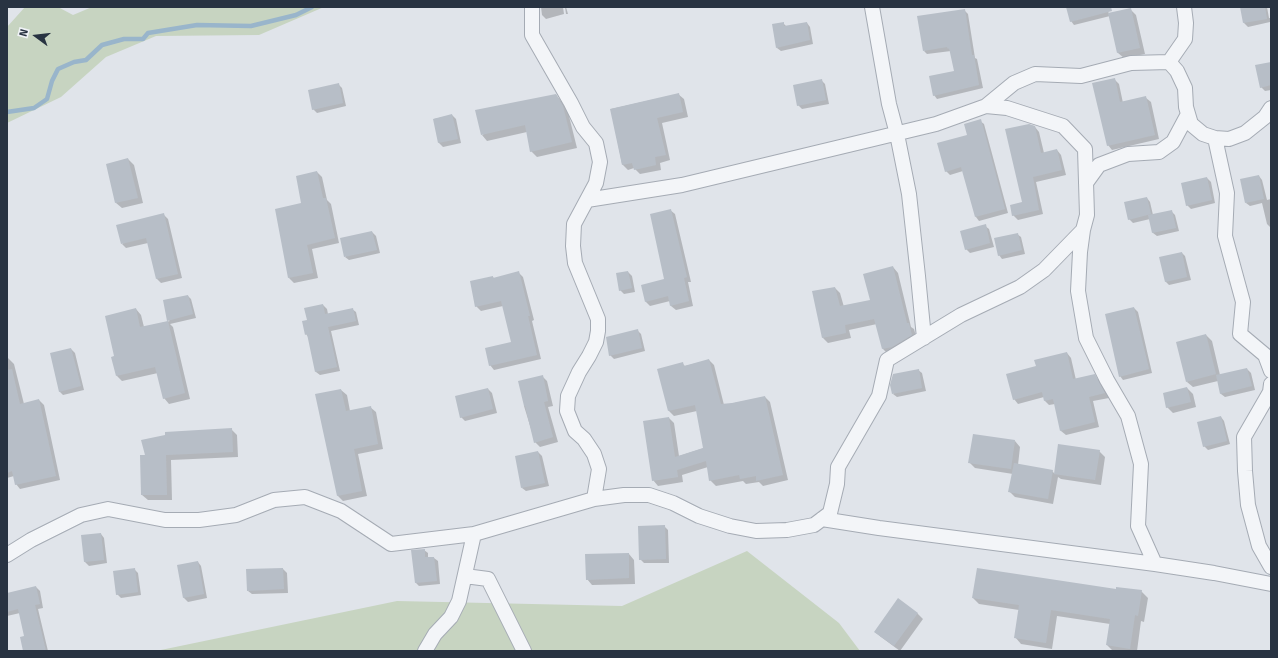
<!DOCTYPE html>
<html>
<head>
<meta charset="utf-8">
<style>
	body { margin:0 }
	#map { position:relative; width:1278px; height:658px; overflow:hidden; background:#e0e4ea; font-family:"Fira Sans",sans-serif }
	canvas { display:block }
	.frame { position:absolute; inset:0; border:8px solid #283342; pointer-events:none }
	.north { position:absolute; left:16px; top:16px; width:40px; height:40px; -webkit-text-stroke:3px #f0f3f7; paint-order:stroke; rotate:285deg; font-size:11px; font-weight:700; line-height:16px; text-align:center; color:#283342 }
	.north::after { content:''; display:block; margin:auto; width:14px; height:18px; background:#283342; clip-path:polygon(50% 0,100% 100%,50% 72%,0 100%) }
</style>
</head>
<body>
<div id="map">
<canvas width="1278" height="658"></canvas>
<div class="frame"></div>
<div class="north">N</div>
</div>
<script>
const g = document.querySelector('canvas').getContext('2d');
g.lineJoin = 'round';
function fill(path, color) {
  g.fillStyle = color;
  g.fill(path, 'evenodd');
}
function poly(rows) {
  const path = new Path2D();
  for (const r of rows) {
    path.moveTo(r[0], r[1]);
    for (let i = 2; i < r.length; i += 2) path.lineTo(r[i], r[i + 1]);
  }
  return path;
}
function stroke(path, color, width, dash) {
  g.strokeStyle = color;
  g.lineWidth = width;
  g.lineCap = dash ? 'butt' : 'round';
  g.setLineDash(dash || []);
  g.stroke(path);
}
const green = poly([
	[25,7,58,7,73,15,92,7,324,7,259,35,156,36,106,57,61,97,7,123,7,27],
	[747,551,839,623,860,651,156,651,397,601,622,606]
]);
const shadow = poly([
	[541,7,563,7,564,14,546,19,542,15],
	[565,7,566,7,568,14,566,14],
	[1067,7,1107,7,1109,14,1130,9,1136,15,1145,54,1124,58,1118,53,1110,16,1074,25,1071,21],
	[1241,7,1267,7,1269,18,1271,18,1271,26,1270,22,1248,27,1244,23],
	[964,10,968,14,975,58,977,59,983,88,937,99,934,95,955,72,951,51,927,54,924,51],
	[783,23,787,27,807,23,810,27,813,44,781,51,777,48],
	[1271,63,1271,90,1265,91,1261,87],
	[821,80,825,84,829,104,802,109,798,105],
	[1115,80,1119,84,1123,103,1146,98,1151,102,1159,139,1112,150,1108,145],
	[338,84,342,88,346,106,317,113,313,109],
	[678,94,684,99,688,117,662,123,670,160,660,163,661,170,640,174,634,168,628,170,622,164,611,109],
	[556,95,561,101,568,112,577,148,537,157,531,151,527,132,487,141,482,135],
	[452,115,456,119,461,143,443,147,439,143,434,119],
	[980,121,984,124,1008,213,979,221,976,217,963,171,950,175,946,171,968,136],
	[1035,127,1039,132,1044,153,1057,150,1061,155,1066,175,1036,182,1043,214,1018,220,1013,215,1023,203],
	[128,159,134,165,143,203,122,208,116,203],
	[317,172,322,177,327,200,331,204,339,243,312,249,318,278,294,283,289,278,303,204],
	[1259,176,1262,180,1267,200,1271,199,1271,228,1267,224,1262,203,1250,206,1246,203],
	[1207,178,1211,182,1215,203,1191,209,1187,205],
	[1147,198,1150,202,1153,215,1171,211,1175,215,1179,231,1157,236,1153,233,1150,219,1133,223,1129,219],
	[670,210,675,214,691,282,688,282,693,306,676,310,671,306,670,301,650,306,646,302,642,286,665,280],
	[163,214,168,219,182,278,161,283,157,279,148,243,126,248,122,244],
	[985,226,989,229,994,247,970,253,966,249],
	[372,232,376,236,380,253,349,260,345,257],
	[1017,234,1021,237,1025,254,1002,259,999,255],
	[1182,253,1185,256,1191,280,1169,285,1165,281],
	[893,267,898,273,911,327,914,329,917,340,888,354,883,349,877,324,849,330,851,338,828,343,823,338,835,288,840,293,844,307,871,301],
	[518,272,523,277,534,320,532,321,541,359,494,370,490,365,512,343,503,306,481,311,476,306,493,277,495,279],
	[628,272,632,276,635,292,624,294,620,290],
	[188,296,191,299,196,318,170,324,173,327,190,399,169,404,164,398,158,373,122,381,117,376,115,357,136,309,141,315,144,327,170,321,168,320],
	[323,305,327,309,328,314,352,309,356,312,359,325,331,331,340,371,320,375,316,372,309,338,306,334,308,320],
	[1134,308,1138,312,1152,373,1123,380,1120,376],
	[637,330,641,334,645,351,614,359,610,355],
	[1206,335,1212,341,1220,375,1247,369,1251,373,1255,390,1225,397,1221,394,1218,381,1193,387,1187,382],
	[71,349,75,353,84,390,63,395,59,391],
	[1067,353,1071,358,1076,380,1094,376,1099,380,1109,398,1093,401,1099,427,1066,435,1061,431,1055,404,1049,405,1045,401,1044,397,1018,404,1014,399,1037,367],
	[7,358,8,358,14,364,24,404,39,400,44,405,60,480,20,489,16,484,14,476,7,478],
	[709,360,714,365,724,405,765,397,770,402,788,480,763,486,759,482,746,484,743,481,716,486,710,480,708,467,682,475,683,482,658,486,653,480,669,418,674,423,679,456,704,448,697,411,674,416,669,411,658,370,682,363,685,366],
	[918,370,922,373,926,391,897,397,893,394],
	[542,376,547,381,553,406,548,407,558,442,540,447,535,442,524,406],
	[1187,388,1193,394,1196,407,1173,413,1167,407],
	[488,389,492,393,497,413,465,421,461,417],
	[341,390,347,395,350,411,370,407,376,412,383,449,358,454,367,496,343,501,338,496],
	[1221,417,1224,421,1230,444,1208,450,1204,446],
	[231,429,237,435,238,457,171,460,172,500,148,500,142,495,141,456],
	[1015,441,1020,447,1018,465,1052,471,1055,474,1099,451,1105,457,1101,485,1061,479,1058,477,1053,504,1015,497,1009,491,1013,474,975,468,969,462],
	[538,452,542,456,549,486,526,491,522,488],
	[664,526,668,530,669,563,644,563,640,559],
	[101,534,104,538,107,563,89,566,85,562,82,536],
	[424,550,428,553,428,558,434,558,438,561,440,584,419,586,416,583],
	[629,554,634,560,635,584,592,585,587,579],
	[198,562,201,566,207,598,188,602,184,598,178,566],
	[134,569,138,573,141,595,121,598,117,594],
	[283,569,287,573,288,593,252,594,248,591],
	[36,587,40,591,43,608,38,609,48,651,24,651,25,636,20,613,7,616,7,594],
	[1117,591,1141,591,1148,598,1144,622,1141,621,1137,651,1113,651,1107,645,1110,624,1057,616,1052,649,1021,644,1015,637,1019,610,979,604,973,598],
	[917,613,923,619,900,651,881,637,875,632]
]);
const stream = poly([
	[7,112,34,108,47,99,52,81,58,69,74,62,86,60,102,45,124,39,143,39,148,33,197,25,251,26,296,15,312,7]
]);
const building = poly([
	[1066,7,1111,7,1112,11,1070,22],
	[1240,7,1265,7,1267,19,1243,23],
	[1131,8,1140,48,1117,53,1108,13],
	[965,9,972,55,974,55,979,85,933,96,929,76,954,71,949,48,948,49,947,47,923,51,917,16],
	[784,22,784,26,807,22,810,40,776,48,772,24],
	[1271,62,1271,85,1260,88,1255,65],
	[1115,78,1120,102,1146,96,1155,135,1107,146,1092,83],
	[822,79,826,100,797,106,793,85],
	[339,83,343,103,312,110,308,90],
	[679,93,683,112,657,118,666,155,655,157,656,165,634,170,632,163,622,165,610,109],
	[556,94,563,106,572,142,530,152,525,125,481,135,475,110],
	[452,114,458,139,438,143,433,119],
	[981,119,1005,209,975,217,961,167,945,172,937,143,967,135,964,124],
	[1029,124,1035,126,1041,153,1057,149,1062,170,1033,177,1039,210,1012,216,1010,205,1022,202,1005,129],
	[128,158,138,198,115,203,106,164],
	[317,171,323,198,326,198,335,238,307,245,313,273,288,278,275,209,301,203,296,176],
	[1259,175,1264,199,1245,203,1240,179],
	[1207,177,1212,200,1186,206,1181,183],
	[1147,197,1151,214,1128,220,1124,202],
	[671,209,687,277,684,278,689,301,670,306,668,296,645,302,641,285,664,279,650,214],
	[1172,210,1176,228,1152,233,1148,215],
	[164,213,178,274,156,279,146,238,121,244,116,225],
	[986,224,990,243,965,250,960,231],
	[372,231,377,250,344,257,340,238],
	[1018,233,1022,250,998,256,994,238],
	[1182,252,1187,277,1165,282,1159,257],
	[893,266,907,323,909,323,912,335,892,347,882,349,874,319,845,325,846,333,822,338,812,291,835,287,840,306,870,300,863,274],
	[519,271,530,316,528,316,537,355,489,366,485,348,511,342,501,301,475,307,470,281,493,276,493,278],
	[628,271,632,288,619,291,616,273],
	[188,295,193,314,167,321,163,300],
	[323,304,325,314,353,308,356,321,328,327,337,367,315,372,307,334,305,335,302,321,307,320,304,308],
	[1134,307,1149,369,1119,377,1105,314],
	[136,308,140,327,168,321,185,393,163,399,155,367,116,376,111,357,114,356,105,316],
	[638,329,642,348,609,356,606,337],
	[1206,334,1216,374,1186,382,1176,342],
	[71,348,81,386,59,392,50,353],
	[1067,352,1073,379,1095,374,1105,393,1089,397,1095,422,1060,431,1053,399,1044,401,1042,392,1013,400,1006,374,1036,366,1034,360],
	[709,359,721,404,732,403,765,396,783,475,756,481,756,476,740,479,739,475,709,481,706,461,677,470,678,477,652,481,643,421,669,417,675,457,703,448,695,405,668,411,657,369,683,362,684,366],
	[1247,368,1252,386,1220,394,1216,375],
	[12,369,20,404,39,399,56,476,15,485,12,471,7,473,7,370],
	[919,369,922,388,892,394,890,385,893,374],
	[543,375,548,401,544,402,553,437,534,443,525,406,524,406,518,381],
	[1187,387,1191,402,1166,408,1163,393],
	[488,388,493,409,460,418,455,396],
	[341,389,346,411,371,406,378,444,354,449,362,491,337,496,315,394],
	[1221,416,1227,441,1203,447,1197,422],
	[232,428,233,452,166,455,167,495,141,495,140,455,145,455,141,440,165,435,165,432],
	[973,434,1015,440,1011,469,968,463],
	[1058,444,1100,450,1095,480,1054,474],
	[538,451,545,483,521,488,515,456],
	[1014,463,1053,470,1048,499,1008,492],
	[665,525,666,559,639,560,638,526],
	[101,533,104,560,84,562,81,535],
	[425,549,425,557,434,557,437,581,415,583,411,550],
	[629,553,629,578,586,580,585,554],
	[198,561,204,594,183,598,177,565],
	[135,568,138,592,116,595,113,571],
	[283,568,284,589,247,591,246,569],
	[977,568,1116,589,1116,587,1142,590,1138,616,1135,615,1130,649,1106,645,1110,619,1051,610,1046,643,1014,638,1019,605,972,598],
	[36,586,40,604,35,605,46,651,23,651,20,637,24,636,18,609,7,612,7,593],
	[898,598,918,613,894,646,874,632]
]);
const minor = poly([
	[532,7,532,35,571,103,583,127,596,143,600,162,596,183,574,224,573,246,575,263,598,319,598,331,596,342,589,356,579,372,568,396,567,411,575,431,584,439,594,454,599,469,594,499],
	[872,7,889,104,897,134,909,194,918,276,924,338],
	[1169,62,1185,39,1186,23,1184,7],
	[1215,138,1227,193,1225,236,1243,302,1240,334,1265,355,1271,371],
	[1086,183,1099,165,1128,154,1159,152,1173,142,1188,114],
	[587,200,682,185,936,124,986,106,1014,83,1035,74,1081,76,1131,63,1169,62,1177,71,1185,88,1186,107,1191,124,1203,134,1215,138,1229,139,1245,133,1265,117,1271,108],
	[1083,230,1080,252,1078,291,1086,338,1107,380,1128,416,1141,464,1138,526,1155,564],
	[1271,384,1270,392,1244,437,1245,471,1248,505,1259,546,1271,567],
	[822,519,879,528,1155,564,1214,573,1271,584],
	[7,555,31,540,81,515,108,509,165,520,199,520,236,515,274,500,305,497,341,511,391,544,474,534,594,499,624,495,649,495,673,503,699,516,730,526,756,531,787,530,814,525,830,513,837,484,838,467,879,396,887,360,961,315,1020,287,1044,270,1083,230,1087,215,1085,149,1063,126,1007,108,986,106],
	[465,576,488,579,524,651],
	[425,651,435,634,451,617,459,601,474,534]
]);
fill(green, '#c7d4c1');
fill(shadow, '#0003');
stroke(stream, '#99b5cb', 4.5);
fill(building, '#b7bec7');
stroke(minor, '#a5abb4', 16);
stroke(minor, '#f3f5f8', 14);
</script>
</body>
</html>
